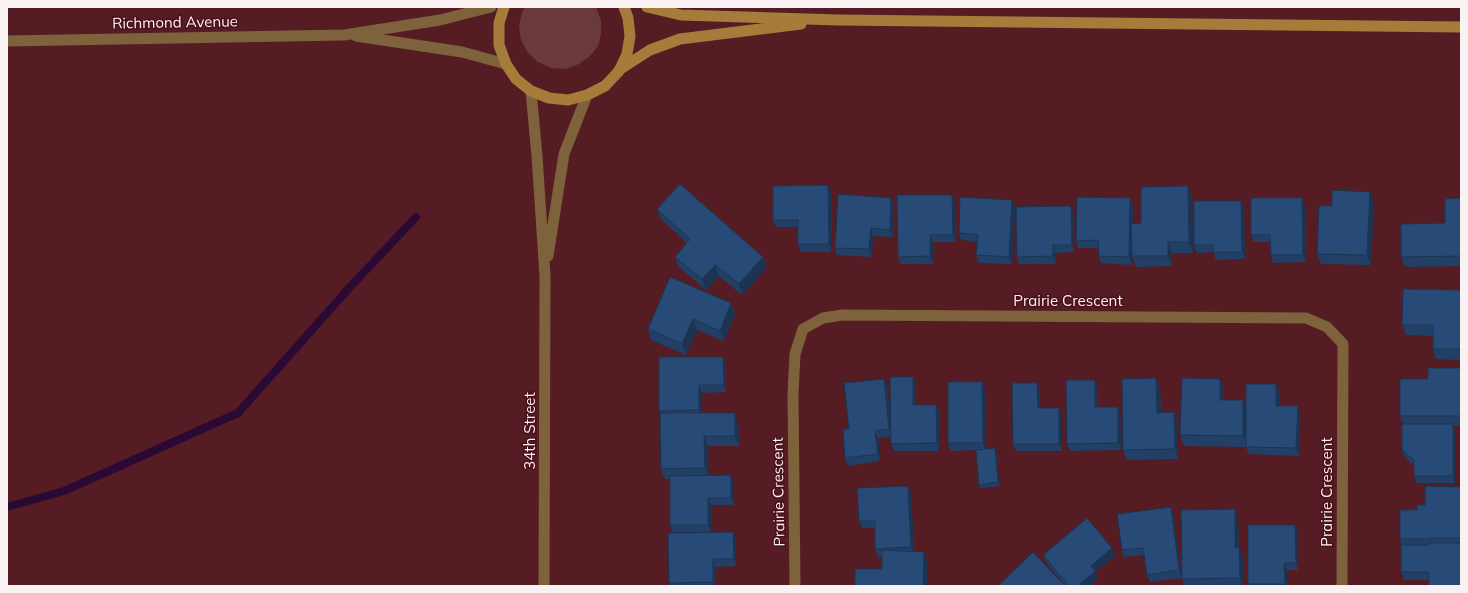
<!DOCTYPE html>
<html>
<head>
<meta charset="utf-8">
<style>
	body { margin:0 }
	#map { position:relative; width:1468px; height:593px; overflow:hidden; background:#561c23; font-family:Mulish,sans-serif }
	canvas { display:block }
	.frame { position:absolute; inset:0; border:8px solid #faf2f2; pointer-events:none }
</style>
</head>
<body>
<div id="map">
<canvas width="1468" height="593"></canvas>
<div class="frame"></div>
</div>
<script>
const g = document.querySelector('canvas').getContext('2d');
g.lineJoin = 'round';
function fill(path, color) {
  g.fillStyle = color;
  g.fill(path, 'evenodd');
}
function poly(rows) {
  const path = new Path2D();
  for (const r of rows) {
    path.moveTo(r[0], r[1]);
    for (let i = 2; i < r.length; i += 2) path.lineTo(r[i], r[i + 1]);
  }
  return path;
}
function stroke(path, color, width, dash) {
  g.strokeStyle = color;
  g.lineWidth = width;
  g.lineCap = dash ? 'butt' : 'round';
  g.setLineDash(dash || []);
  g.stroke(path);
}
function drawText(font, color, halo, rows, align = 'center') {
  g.font = font + ' Mulish,sans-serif';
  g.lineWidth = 3;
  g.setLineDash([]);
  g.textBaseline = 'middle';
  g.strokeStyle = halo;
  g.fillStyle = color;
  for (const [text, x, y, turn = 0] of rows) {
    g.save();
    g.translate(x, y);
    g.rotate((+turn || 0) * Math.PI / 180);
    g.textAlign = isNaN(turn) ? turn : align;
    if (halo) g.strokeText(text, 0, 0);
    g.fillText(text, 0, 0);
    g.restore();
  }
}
const green = poly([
	[525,7,596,7,601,21,601,34,598,46,590,56,579,64,565,69,551,68,538,62,528,53,521,40,519,26,522,12]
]);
const stream = poly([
	[7,507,64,491,238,413,351,286,416,217]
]);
const minor = poly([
	[795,586,793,394,795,354,803,329,823,318,842,315,1306,318,1327,327,1343,344,1342,586]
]);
const tertiary = poly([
	[356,36,462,52,506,64],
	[7,41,344,35,440,20,491,7],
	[531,91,537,156,545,276,544,586],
	[548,256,564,154,587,95]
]);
const secondary = poly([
	[504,7,499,23,499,45,506,64,516,79,531,91,549,98,568,100,587,95,605,86,619,71,627,54,630,36,628,18,624,7],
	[647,7,681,15,838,20,1461,27],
	[619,70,650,50,680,39,801,24]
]);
const wall = poly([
	[831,192,832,252,801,252,798,244,798,227,776,227,773,220],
	[952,195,955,202,956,242,933,242,933,264,901,264,898,257],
	[1192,197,1193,253,1172,253,1172,266,1136,267,1132,256,1132,265,1101,263,1099,256,1099,248,1078,248,1076,241,1130,198,1133,205,1133,224,1141,223],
	[891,198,894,205,893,237,873,236,872,257,837,255,835,248],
	[1461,198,1461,266,1405,267,1401,257,1445,223],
	[1241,201,1244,208,1245,259,1216,260,1213,252,1197,253,1194,245],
	[1374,202,1371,265,1321,264,1317,254,1332,206],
	[1305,205,1306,262,1273,263,1271,255,1270,242,1254,242,1251,235],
	[1015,207,1012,264,979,263,976,255,977,242,961,240,959,233],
	[657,209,763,257,767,267,742,295,719,276,706,290,679,267,675,257,687,243,661,219],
	[1074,214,1074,252,1055,253,1056,264,1019,264,1017,257],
	[1461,290,1461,360,1436,359,1433,349,1433,336,1406,335,1402,325],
	[731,303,735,314,724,341,697,330,686,355,651,340,648,329],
	[726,364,726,392,702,393,702,413,738,423,739,446,708,446,708,475,734,482,734,505,711,505,711,532,673,533,670,525,670,479,665,479,661,469,660,413,659,411],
	[1461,368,1461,426,1453,426,1455,432,1455,483,1417,483,1414,476,1414,465,1405,458,1402,450,1403,424,1400,416,1428,379],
	[913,377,916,384,916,405,939,412,939,451,894,451,891,444,891,436,878,438,880,461,848,466,845,458,884,379,887,386,891,428],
	[1220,379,1224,390,1224,400,1246,408,1279,391,1279,406,1300,414,1299,456,1249,454,1246,447,1184,446,1180,435],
	[1095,380,1097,388,1098,407,1120,414,1121,450,1070,451,1067,444],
	[982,382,985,389,985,449,997,452,999,486,980,488,979,485,976,450,951,451,948,443],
	[1160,389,1161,412,1174,412,1178,423,1178,459,1127,460,1123,450],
	[1040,390,1040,408,1059,408,1061,415,1062,451,1016,451,1013,444],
	[908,486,911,493,914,551,927,562,927,586,882,569,882,557,878,557,875,549,875,528,862,528,859,521],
	[1461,487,1461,586,1429,580,1404,580,1401,572,1402,545,1400,539,1417,510],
	[1171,507,1173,514,1182,578,1150,582,1147,575,1144,555,1124,557,1122,550],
	[1235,509,1238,519,1239,547,1243,558,1243,586,1185,586,1182,579],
	[1298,532,1298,570,1287,570,1287,586,1249,586,1248,584],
	[736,539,736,566,715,567,716,586,670,586,669,583],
	[1043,555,1115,556,1095,572,1098,579,1089,586,1065,586,1046,562]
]);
const shadedWall = poly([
	[828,185,831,192,832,252,829,244],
	[1188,186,1192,197,1193,253,1189,242],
	[1370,192,1374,202,1371,265,1367,255],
	[952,195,955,202,956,242,953,235],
	[891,198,894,205,893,237,890,230],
	[1130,198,1133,205,1132,265,1129,257],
	[1302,198,1305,205,1306,262,1303,255],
	[1012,200,1015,207,1012,264,1009,257],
	[1241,201,1244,208,1245,259,1242,252],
	[1071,206,1074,214,1074,252,1072,245],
	[871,228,873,236,872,257,869,249],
	[930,235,933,242,933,264,930,256],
	[1168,242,1172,253,1172,266,1168,256],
	[1053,245,1055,253,1056,264,1053,256],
	[763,257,767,267,742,295,739,284],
	[715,265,719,276,706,290,702,279],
	[731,303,735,314,724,341,720,331],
	[693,319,697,330,686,355,682,344],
	[723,357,726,364,726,392,724,385],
	[913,377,916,384,916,413,913,405],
	[1156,378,1160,389,1161,423,1157,413],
	[884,379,887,386,891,436,889,429],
	[1220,379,1224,390,1224,411,1220,400],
	[1095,380,1097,388,1098,414,1095,407],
	[982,382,985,389,985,450,983,443],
	[1037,383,1040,390,1040,415,1038,408],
	[1276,384,1279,391,1279,414,1276,406],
	[699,385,702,393,702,417,699,410],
	[1243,400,1247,410,1247,447,1243,436],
	[936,405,939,412,939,451,937,443],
	[1298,406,1300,414,1299,456,1296,448],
	[1118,407,1120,414,1121,450,1118,443],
	[1059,408,1061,415,1062,451,1059,444],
	[1174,412,1178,423,1178,459,1175,449],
	[735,413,738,423,739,446,735,436],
	[1453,424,1455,432,1455,483,1453,476],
	[875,431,878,438,880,461,878,454],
	[704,436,708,446,709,479,705,468],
	[995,448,997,452,999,486,998,482],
	[731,475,734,482,734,505,731,498],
	[908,486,911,493,914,554,911,547],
	[708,498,711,505,711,532,708,525],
	[1171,507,1173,514,1182,578,1179,570],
	[1235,509,1238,519,1239,558,1235,547],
	[1295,525,1298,532,1298,570,1296,563],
	[733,532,736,539,736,566,734,559],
	[1239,547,1243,558,1243,586,1242,586,1240,578],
	[1112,548,1115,556,1095,572,1098,579,1089,586,1078,586,1091,566],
	[924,552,927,562,927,586,923,586],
	[713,559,715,567,716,586,714,586,713,582],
	[1284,563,1287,570,1287,586,1285,586,1285,584]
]);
const building = poly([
	[680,184,763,257,739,284,715,265,702,279,675,257,690,239,657,209,680,184],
	[828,185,829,244,798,244,798,220,773,220,773,186,828,185],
	[1188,186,1189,242,1168,242,1168,256,1132,256,1131,224,1141,223,1141,187,1188,186],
	[1332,190,1370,192,1367,255,1317,254,1319,206,1332,206,1332,190],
	[838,194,891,198,890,230,871,228,869,249,835,248,838,194],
	[897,195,952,195,953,235,930,235,930,256,898,257,897,195],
	[960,197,1012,200,1009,257,976,255,978,235,959,233,960,197],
	[1077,197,1130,198,1129,257,1099,256,1098,240,1076,241,1077,197],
	[1251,198,1302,198,1303,255,1271,255,1270,235,1251,235,1251,198],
	[1461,198,1461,256,1401,257,1401,224,1445,223,1445,199,1461,198],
	[1194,201,1241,201,1242,252,1213,252,1213,245,1194,245,1194,201],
	[1071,206,1072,245,1053,245,1053,256,1017,257,1016,207,1071,206],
	[670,277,731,303,720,331,693,319,682,344,648,329,670,277],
	[1403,289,1461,290,1461,349,1433,349,1433,325,1402,325,1403,289],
	[659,357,723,357,724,385,699,385,699,410,659,411,659,357],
	[1428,368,1461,368,1461,416,1400,416,1400,379,1428,379,1428,368],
	[890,377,913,377,913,405,936,405,937,443,891,444,890,377],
	[1156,378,1157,413,1174,412,1175,449,1123,450,1122,379,1156,378],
	[1182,378,1220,379,1220,400,1243,400,1243,436,1180,435,1182,378],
	[884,379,889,429,875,431,878,454,845,458,843,429,849,429,844,383,884,379],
	[1066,380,1095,380,1095,407,1118,407,1118,443,1067,444,1066,380],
	[948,382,982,382,983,443,948,443,948,382],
	[1012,383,1037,383,1038,408,1059,408,1059,444,1013,444,1012,383],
	[1246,384,1276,384,1276,406,1298,406,1296,448,1246,447,1246,384],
	[660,413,735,413,735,436,704,436,705,468,661,469,660,413],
	[1402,424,1453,424,1453,476,1414,476,1414,460,1402,450,1402,424],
	[995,448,998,482,979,485,976,450,995,448],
	[731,475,731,498,708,498,708,525,670,525,670,476,731,475],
	[908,486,911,547,875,549,875,521,859,521,857,488,908,486],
	[1425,486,1461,487,1461,538,1428,538,1428,539,1400,539,1400,510,1417,510,1417,505,1425,505,1425,486],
	[1171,507,1179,570,1147,575,1143,548,1122,550,1117,514,1171,507],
	[1235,509,1235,547,1239,547,1240,578,1182,579,1181,510,1235,509],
	[1087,518,1112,548,1091,566,1095,571,1078,586,1069,586,1043,555,1087,518],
	[1248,525,1295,525,1296,563,1284,563,1285,584,1248,584,1248,525],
	[733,532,734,559,713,559,713,582,669,583,668,533,733,532],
	[1429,543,1461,543,1461,586,1429,586,1429,572,1401,572,1401,545,1429,545,1429,543],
	[882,550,924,552,923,586,855,586,855,569,882,569,882,550],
	[1033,552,1065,586,998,586,1033,552]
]);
const streetNames = [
	["Richmond Avenue",175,23,-1],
	["Prairie Crescent",1068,301],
	["34th Street",530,431,-90],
	["Prairie Crescent",779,492,-91],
	["Prairie Crescent",1327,492,-90]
];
fill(green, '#69393c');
stroke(stream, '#2a0a35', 8);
stroke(minor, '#7d623b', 11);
stroke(tertiary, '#7d623b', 11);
stroke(secondary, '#a67c3a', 11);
fill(wall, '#224066');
fill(shadedWall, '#1c3453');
fill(building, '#284a77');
stroke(building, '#1c3453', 1);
drawText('15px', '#faf2f2', '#4a1019', streetNames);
</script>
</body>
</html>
